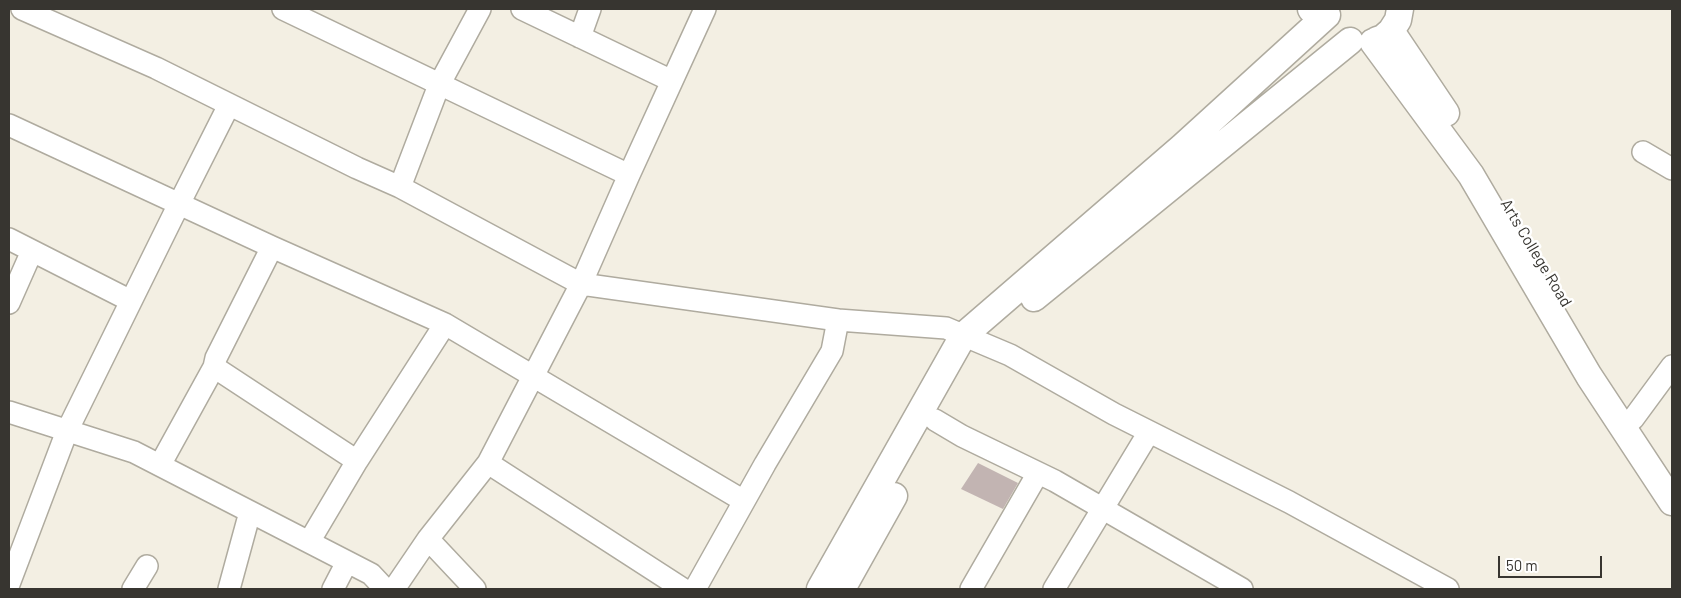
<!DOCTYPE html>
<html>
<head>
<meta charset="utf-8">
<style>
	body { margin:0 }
	#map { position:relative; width:1681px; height:598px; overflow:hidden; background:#f3efe3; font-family:Barlow,sans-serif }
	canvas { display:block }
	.frame { position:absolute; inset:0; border:10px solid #373530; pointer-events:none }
	.scale { position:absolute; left:1498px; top:556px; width:104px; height:22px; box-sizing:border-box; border:2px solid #373530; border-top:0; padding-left:6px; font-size:15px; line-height:18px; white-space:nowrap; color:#373530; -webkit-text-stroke:4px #fff; paint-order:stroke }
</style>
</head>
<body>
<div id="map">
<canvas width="1681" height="598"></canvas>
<div class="frame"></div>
<div class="scale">50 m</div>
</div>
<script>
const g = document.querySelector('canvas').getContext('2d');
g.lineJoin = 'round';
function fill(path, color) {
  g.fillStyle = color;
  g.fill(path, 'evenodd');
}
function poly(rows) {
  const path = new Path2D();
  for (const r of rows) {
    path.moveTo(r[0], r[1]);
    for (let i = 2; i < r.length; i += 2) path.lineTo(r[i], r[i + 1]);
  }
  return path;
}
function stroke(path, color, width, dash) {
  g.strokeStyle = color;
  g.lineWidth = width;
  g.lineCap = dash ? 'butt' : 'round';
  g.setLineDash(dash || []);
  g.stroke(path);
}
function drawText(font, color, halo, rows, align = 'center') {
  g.font = font + ' Barlow,sans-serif';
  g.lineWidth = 5;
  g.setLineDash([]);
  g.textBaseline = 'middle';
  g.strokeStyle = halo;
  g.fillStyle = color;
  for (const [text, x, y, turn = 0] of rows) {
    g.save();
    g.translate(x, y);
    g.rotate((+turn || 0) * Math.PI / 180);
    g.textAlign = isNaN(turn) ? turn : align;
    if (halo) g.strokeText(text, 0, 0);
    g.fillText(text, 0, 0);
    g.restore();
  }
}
const building = poly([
	[978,463,1018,483,1003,509,961,489]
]);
const minor = poly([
	[22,9,156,68,357,168,400,187,581,284,838,320],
	[283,9,629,175],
	[522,9,672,81],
	[580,37,590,9],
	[9,125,272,247,445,324,744,501],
	[1643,152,1672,169],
	[400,187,439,85,480,9],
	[9,239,131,301],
	[9,303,32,251],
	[214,367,357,461],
	[9,412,134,452,371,574,385,589],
	[1633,419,1672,366],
	[935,420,962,436,1055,481,1242,589],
	[160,465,214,367,216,358,272,247],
	[428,539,475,589],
	[309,542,357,461,445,324],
	[9,584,67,431,179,204,229,105,230,105],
	[133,589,147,566],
	[229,589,250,512],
	[333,589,347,562],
	[394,589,428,539,488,463],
	[683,589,488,463,581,284,629,175,705,9],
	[695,589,765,464,832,351,838,320,946,328,1010,355,1114,414,1289,502,1448,589],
	[971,589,1038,473],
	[1054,589,1149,432]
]);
const major = poly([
	[1391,31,1446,113],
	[1377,40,1383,38,1391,31,1398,20,1400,9],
	[1373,42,1471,175,1589,376,1672,502],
	[1034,298,1350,41],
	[820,589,963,336,1182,147,1327,15,1311,9],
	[842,589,894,496]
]);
const streetNames = [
	["Arts College Road",1536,253,59]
];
fill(building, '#c2b4b2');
stroke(minor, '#afab9f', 24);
stroke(major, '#afab9f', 29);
stroke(minor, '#fff', 21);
stroke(major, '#fff', 26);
drawText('16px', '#373530', '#fff', streetNames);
</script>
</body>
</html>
